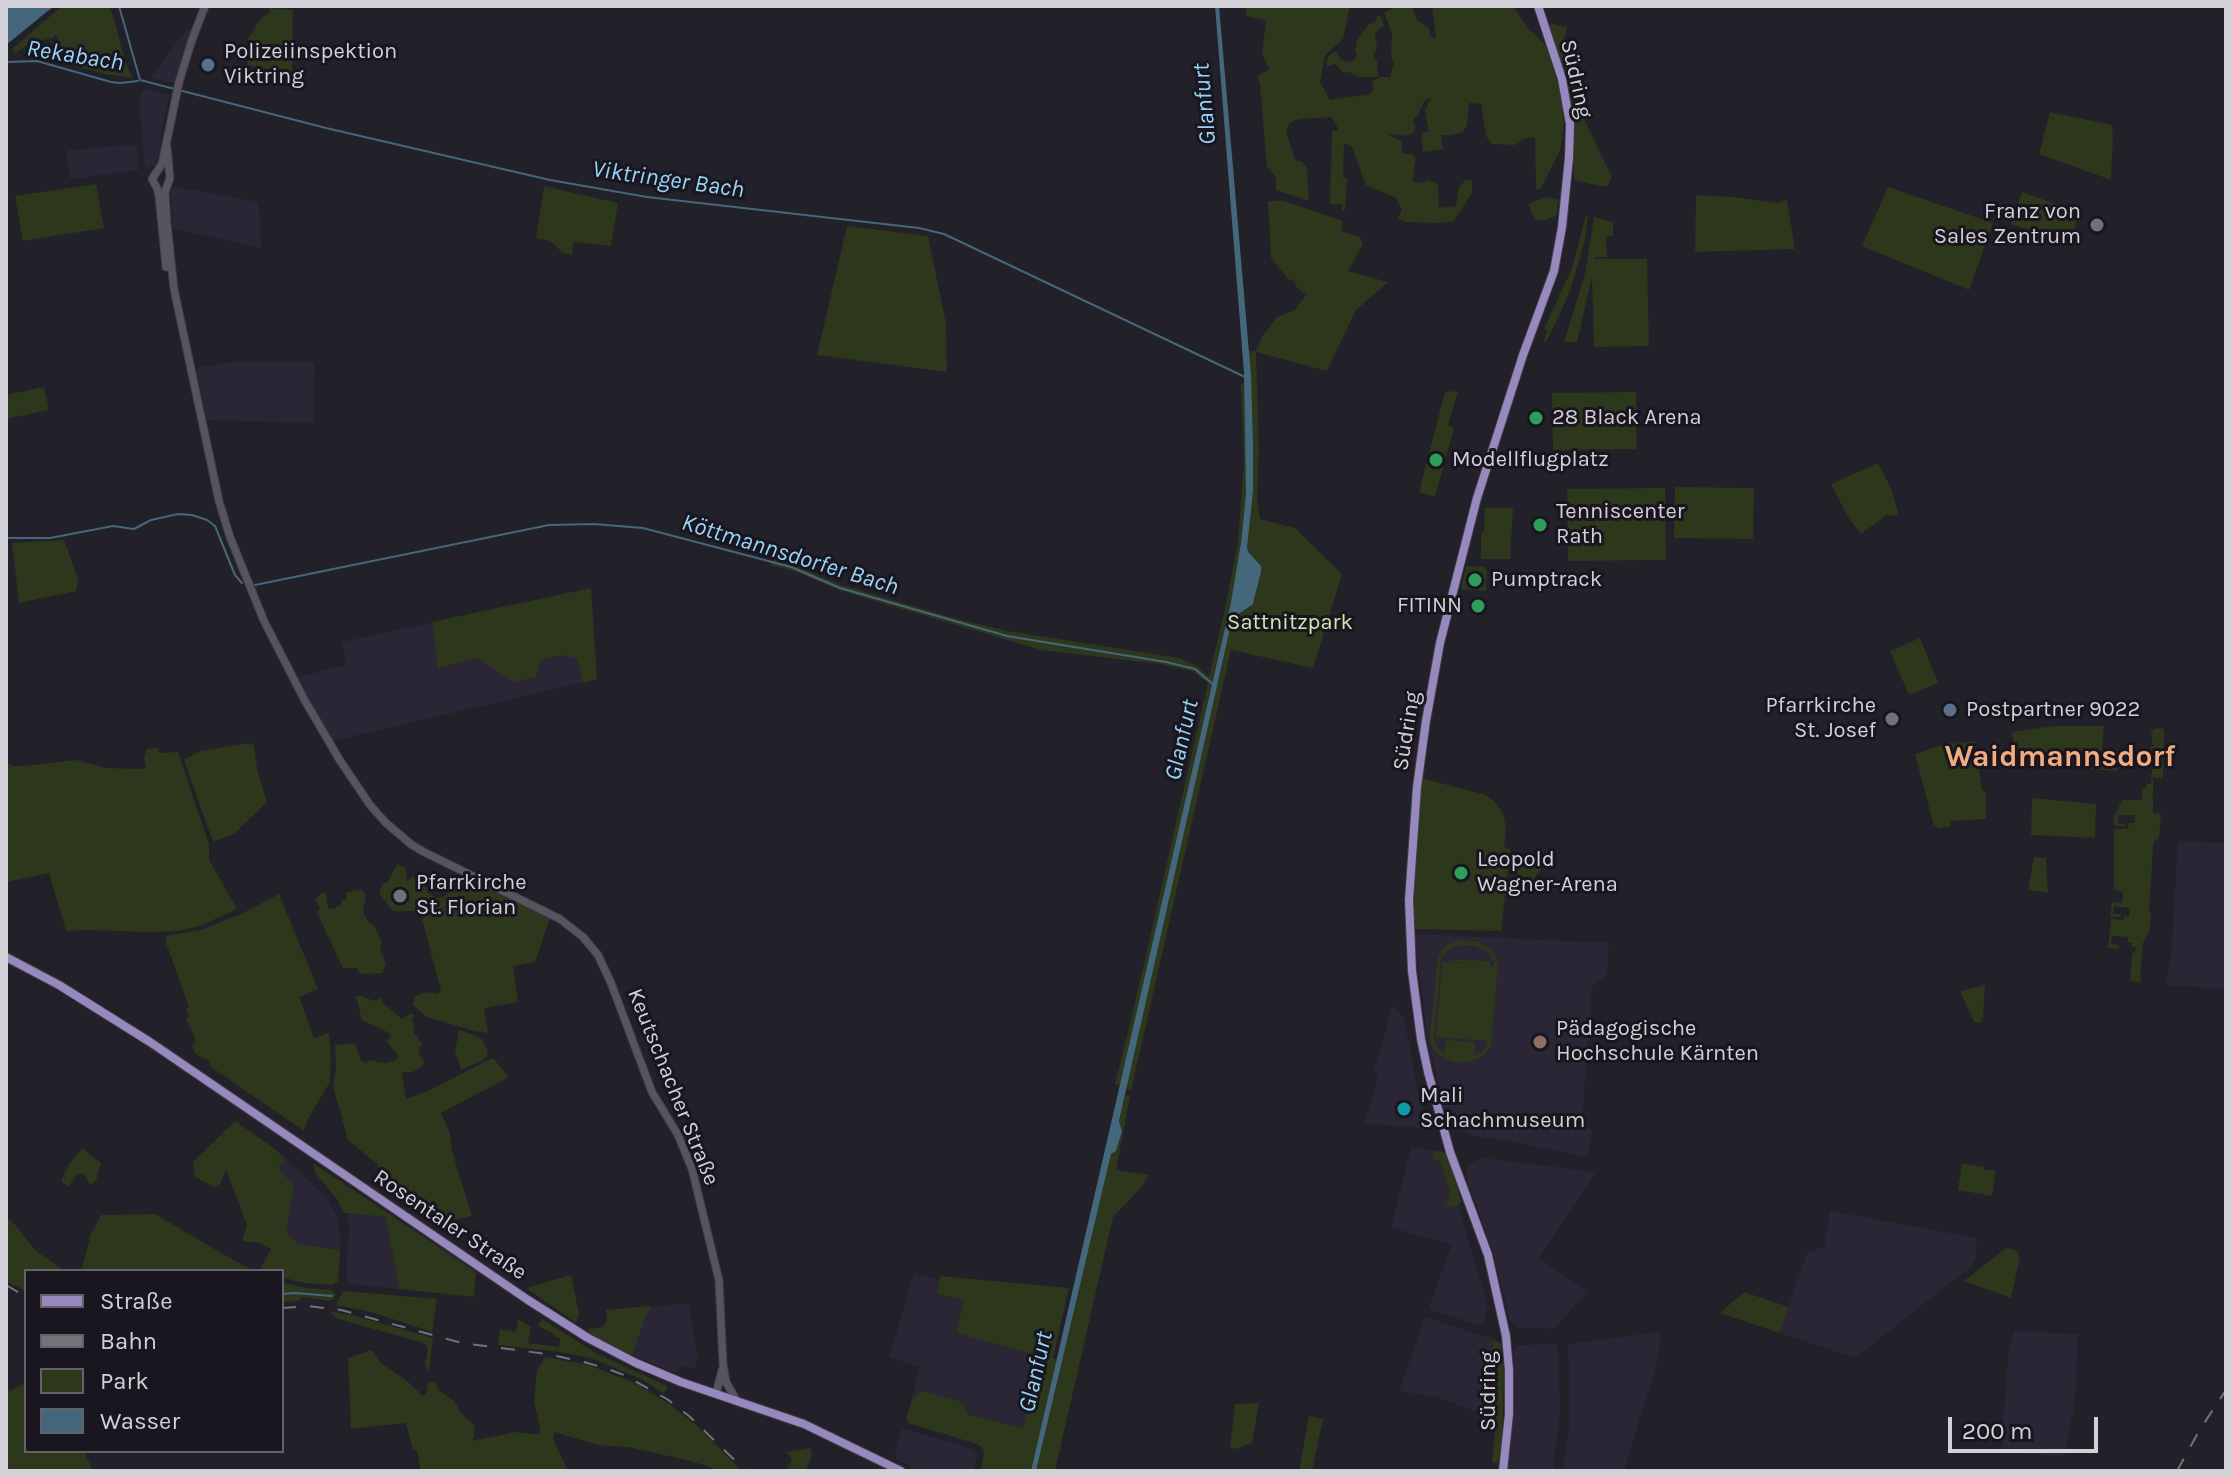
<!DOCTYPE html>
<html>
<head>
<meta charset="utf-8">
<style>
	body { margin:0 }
	#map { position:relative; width:2232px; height:1477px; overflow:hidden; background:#222029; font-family:Karla,sans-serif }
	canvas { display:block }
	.frame { position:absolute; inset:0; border:8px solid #d2d1d7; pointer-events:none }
	.legend { position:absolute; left:24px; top:1269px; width:260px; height:184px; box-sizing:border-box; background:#191620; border:2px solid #636169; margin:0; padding:10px 14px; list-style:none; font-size:24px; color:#d2d1d7 }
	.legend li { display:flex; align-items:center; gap:16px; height:40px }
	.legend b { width:40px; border:2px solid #636169 }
	.scale { position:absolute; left:1948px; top:1417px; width:150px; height:36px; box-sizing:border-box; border:4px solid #d2d1d7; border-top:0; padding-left:10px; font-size:24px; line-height:28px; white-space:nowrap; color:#d2d1d7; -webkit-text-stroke:6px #191620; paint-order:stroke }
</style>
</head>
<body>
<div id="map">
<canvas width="2232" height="1477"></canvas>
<div class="frame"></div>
<ul class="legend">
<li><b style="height:10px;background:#9789be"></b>Straße</li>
<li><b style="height:10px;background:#74737a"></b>Bahn</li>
<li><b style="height:22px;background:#2c371c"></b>Park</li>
<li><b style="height:22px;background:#45677b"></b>Wasser</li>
</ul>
<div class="scale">200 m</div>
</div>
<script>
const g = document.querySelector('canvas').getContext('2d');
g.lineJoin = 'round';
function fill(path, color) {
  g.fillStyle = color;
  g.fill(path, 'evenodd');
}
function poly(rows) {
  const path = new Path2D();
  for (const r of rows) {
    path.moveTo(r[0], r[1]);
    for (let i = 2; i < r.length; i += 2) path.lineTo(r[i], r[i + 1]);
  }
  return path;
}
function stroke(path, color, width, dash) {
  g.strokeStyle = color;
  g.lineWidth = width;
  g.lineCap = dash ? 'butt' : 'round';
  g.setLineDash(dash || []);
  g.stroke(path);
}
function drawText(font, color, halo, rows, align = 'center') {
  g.font = font + ' Karla,sans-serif';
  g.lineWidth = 6;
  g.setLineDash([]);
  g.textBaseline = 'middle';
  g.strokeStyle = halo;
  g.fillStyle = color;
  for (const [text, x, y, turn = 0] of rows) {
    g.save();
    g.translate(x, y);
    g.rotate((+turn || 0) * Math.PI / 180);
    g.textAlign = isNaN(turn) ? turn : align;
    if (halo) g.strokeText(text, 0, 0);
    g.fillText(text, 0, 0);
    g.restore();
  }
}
const built = poly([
	[187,28,192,30,176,81,172,83,151,78],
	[146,89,170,95,162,128,159,158,154,166,145,168,139,100,142,90],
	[132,145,136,146,139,170,70,179,66,153,69,150],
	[175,187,259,202,261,248,172,228,171,191],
	[238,361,315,362,313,423,207,420,196,368],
	[591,588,597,679,332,741,298,677,347,665,342,642],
	[2178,841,2226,843,2226,989,2165,985,2171,958],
	[1415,934,1609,943,1607,974,1592,987,1582,1121,1592,1131,1588,1155,1581,1156,1504,1140,1472,1136,1456,1129,1450,1123,1443,1106,1427,1035],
	[1393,1005,1404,1018,1425,1128,1364,1124,1378,1078,1374,1070],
	[1411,1147,1435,1151,1462,1218,1488,1307,1482,1326,1428,1309,1452,1244,1391,1228],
	[285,1158,328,1199,339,1221,340,1250,298,1244,286,1232,294,1185,278,1168],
	[1483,1158,1596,1172,1539,1258,1587,1291,1555,1329,1519,1328,1510,1321,1494,1255,1467,1179,1467,1169,1471,1163],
	[1830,1211,1977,1238,1976,1257,1971,1267,1855,1358,1780,1333,1807,1253,1824,1247],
	[346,1214,386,1217,399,1289,348,1284,346,1280,349,1227],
	[914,1274,939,1280,937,1294,964,1300,956,1333,1041,1356,1023,1428,967,1414,946,1419,909,1408,920,1367,889,1357],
	[689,1303,698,1359,694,1369,681,1365,678,1374,632,1355,647,1314,652,1307],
	[1425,1317,1491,1338,1495,1355,1496,1418,1432,1396,1399,1391],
	[2014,1331,2078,1334,2075,1401,2065,1455,2054,1456,2001,1451,2009,1348],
	[1658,1332,1661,1335,1658,1359,1624,1471,1562,1471,1568,1439,1570,1406,1568,1347,1570,1344],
	[1555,1344,1558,1347,1560,1411,1553,1471,1518,1471,1509,1468,1514,1408,1514,1350,1520,1345],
	[903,1428,974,1450,977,1456,973,1471,920,1471,896,1459,895,1451]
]);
const green = poly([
	[62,6,109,6,113,15,126,64,133,78,105,74,63,63,63,53,56,34,53,38,31,42,15,54,12,49],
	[1246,6,1350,6,1343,39,1325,55,1320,82,1330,100,1370,94,1374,90,1372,81,1382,77,1390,77,1394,62,1391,58,1392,35,1384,12,1399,6,1408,6,1413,9,1416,19,1430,29,1430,36,1436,38,1432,6,1513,6,1527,27,1547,47,1559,88,1564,122,1561,148,1541,189,1536,189,1535,138,1526,138,1515,145,1492,144,1486,136,1481,104,1469,103,1467,125,1463,132,1451,135,1441,135,1443,149,1423,152,1421,137,1423,133,1429,131,1425,111,1431,98,1424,101,1419,114,1413,120,1416,128,1412,134,1405,136,1385,133,1401,141,1403,154,1411,154,1416,158,1412,181,1422,183,1429,180,1438,184,1439,208,1456,206,1459,186,1466,180,1472,180,1472,193,1454,221,1440,223,1405,222,1398,218,1402,210,1396,198,1366,185,1352,147,1344,143,1343,178,1347,178,1345,210,1342,210,1342,204,1330,204,1332,131,1339,130,1331,117,1299,119,1290,123,1286,130,1295,161,1301,161,1307,168,1309,201,1276,190,1276,177,1267,167,1260,84,1257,76,1269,69,1262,54,1266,20,1246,16],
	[269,8,293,10,292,76,248,65,248,39,261,18,269,13],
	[1377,16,1381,16,1384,26,1375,33,1377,49,1373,54,1377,61,1378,77,1357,77,1350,72,1343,73,1335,64,1326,67,1328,56,1335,51,1341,60,1351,62,1357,56,1355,51,1357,40,1369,24,1375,22],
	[1553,24,1567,27,1564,41,1565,57,1573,87,1584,119,1612,177,1608,186,1600,186,1574,180,1573,114,1559,54,1548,25],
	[2050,112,2112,125,2113,137,2111,180,2039,154],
	[96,184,104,228,23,241,15,196],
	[544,186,618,203,611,246,574,242,572,255,563,253,550,241,536,238],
	[1888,187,1993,223,1969,290,1862,246],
	[2022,192,2079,212,2075,225,2076,247,2011,224],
	[1696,195,1733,197,1777,203,1787,200,1795,249,1695,252],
	[1546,197,1559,200,1556,216,1545,220,1535,220,1528,204],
	[1268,201,1284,201,1343,221,1341,231,1360,237,1363,244,1348,271,1388,282,1356,310,1327,371,1256,352,1259,451,1257,497,1260,519,1295,528,1342,574,1313,668,1231,650,1131,1091,1126,1088,1231,624,1235,617,1250,607,1255,599,1261,572,1261,566,1248,553,1247,548,1253,492,1253,444,1248,352,1256,351,1263,335,1277,317,1295,310,1306,295,1297,288,1295,281,1288,279,1271,258],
	[1586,215,1588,216,1585,240,1570,291,1556,322,1546,342,1543,342,1547,331,1544,329,1572,268],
	[1594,217,1613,222,1613,236,1606,237,1607,257,1595,257,1594,259,1647,259,1649,346,1594,347,1592,277,1577,342,1564,342,1585,274],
	[847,226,928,236,946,323,947,372,817,355],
	[1245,383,1246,493,1238,571,1140,1001,1120,1085,1115,1084,1131,1020,1208,683,1192,671,1160,664,1041,650,841,591,797,572,770,565,775,560,799,567,838,584,957,619,1008,631,1179,658,1199,667,1209,677,1226,604,1238,542,1244,463,1241,384],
	[44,387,49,410,6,419,6,395],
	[1458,391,1448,425,1454,428,1435,497,1419,492,1445,392],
	[1636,392,1637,449,1553,450,1552,393],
	[1878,463,1891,488,1899,515,1890,516,1888,514,1861,534,1848,517,1831,484],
	[1675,487,1754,488,1753,539,1674,538],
	[1665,488,1666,560,1568,561,1567,489],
	[1485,508,1513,508,1510,559,1481,559,1481,533,1484,532],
	[64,540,78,579,76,591,19,603,12,543],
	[1466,566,1484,567,1487,570,1486,591,1461,589],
	[591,588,597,679,583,683,577,658,561,655,541,660,536,677,513,682,478,658,438,668,432,622],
	[1920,638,1938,683,1909,695,1890,651],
	[2054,726,2104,726,2101,765,2117,768,2117,771,2017,764,2012,732],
	[2156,728,2164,729,2163,779,2151,777,2153,765,2152,764,2151,748,2153,746,2151,731],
	[1975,741,1982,790,1985,791,1986,794,1986,817,1984,819,1950,821,1950,827,1937,828,1937,825,1934,826,1915,754,1951,742,1952,744],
	[249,743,254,745,257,769,267,802,234,834,213,842,184,760,200,751],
	[157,747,160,753,178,752,209,844,209,860,237,909,200,926,179,931,150,932,88,930,66,931,49,873,6,882,6,763,13,766,25,766,76,760,106,768,140,769,146,768,144,757,147,749],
	[1421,778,1486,795,1494,801,1503,813,1506,827,1504,848,1511,849,1509,860,1512,857,1548,862,1537,874,1534,879,1535,884,1530,891,1509,862,1501,931,1413,929,1413,891],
	[2151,779,2153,779,2153,799,2150,800,2153,800,2153,813,2161,814,2159,838,2153,843,2153,849,2149,911,2151,912,2150,926,2151,927,2143,943,2140,977,2142,982,2130,981,2132,953,2135,953,2136,947,2132,947,2132,943,2128,943,2128,937,2112,936,2111,944,2119,945,2118,949,2108,948,2111,919,2123,920,2124,916,2129,917,2130,908,2114,906,2113,914,2121,914,2120,917,2110,917,2112,902,2122,903,2123,892,2114,890,2114,829,2128,829,2129,823,2135,823,2135,815,2118,815,2118,823,2126,824,2125,826,2114,825,2114,817,2122,800,2142,800,2142,788,2146,788,2147,784,2151,784],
	[2032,798,2096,804,2095,838,2031,835],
	[2034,857,2046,858,2048,893,2028,890],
	[397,864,406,868,407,882,410,878,421,876,428,893,437,898,445,896,466,877,550,918,535,962,513,966,518,1002,484,1008,488,1033,474,1031,427,1017,413,1005,415,997,424,992,437,994,441,991,420,911,393,911,379,894,383,883,387,883],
	[358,890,363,891,366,896,363,912,369,923,374,925,382,943,380,949,386,964,382,973,360,974,357,968,343,968,317,913,320,907,315,900,320,894,326,892,328,908,333,909,341,905,341,901,347,899,346,893],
	[279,894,318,989,299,997,314,1038,329,1033,331,1060,330,1082,308,1119,304,1131,211,1067,208,1060,195,1054,192,1045,196,1041,186,1018,189,1017,186,1009,189,1007,166,943,166,936,201,930,241,914],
	[1460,940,1476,941,1488,947,1495,954,1498,965,1491,1046,1482,1057,1465,1063,1453,1062,1437,1054,1432,1046,1430,1036,1438,956,1446,945],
	[1463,945,1472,945,1486,951,1492,958,1494,966,1490,966,1490,961,1484,961,1454,959,1454,962,1483,965,1442,962,1436,1037,1488,1041,1485,1048,1475,1056,1475,1042,1446,1040,1444,1053,1438,1048,1434,1038,1441,958,1450,948],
	[1985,985,1983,1017,1981,1022,1978,1023,1974,1022,1968,1009,1960,991],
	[356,996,362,996,374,1001,381,998,382,1002,402,1019,411,1013,415,1016,412,1020,414,1024,413,1033,418,1037,423,1046,419,1048,419,1054,424,1061,423,1066,413,1072,402,1072,406,1099,428,1091,490,1059,494,1059,509,1077,441,1113,450,1133,452,1151,472,1216,434,1224,400,1200,376,1163,348,1140,333,1086,336,1068,335,1045,355,1043,361,1061,367,1063,368,1060,385,1063,396,1060,398,1055,387,1042,391,1034,362,1020],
	[459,1030,477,1036,482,1040,488,1051,487,1056,483,1060,461,1070,455,1051],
	[1125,1095,1130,1096,1116,1170,1149,1175,1140,1189,1113,1217,1055,1471,1036,1471,1111,1154,1116,1151,1119,1121],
	[235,1121,271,1146,285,1158,278,1168,294,1185,286,1232,298,1244,340,1250,338,1281,333,1285,305,1283,284,1278,282,1271,268,1271,261,1268,271,1249,260,1243,242,1241,247,1225,226,1169,220,1184,214,1187,195,1177,193,1162],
	[82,1148,101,1163,96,1181,90,1185,84,1174,78,1173,68,1187,61,1181,69,1164],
	[1435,1151,1444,1152,1453,1169,1461,1202,1457,1207,1444,1206,1447,1204,1450,1191,1439,1160,1435,1161,1432,1156],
	[313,1163,476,1272,474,1297,399,1289,386,1217,344,1213,337,1199,315,1173],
	[1962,1163,1984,1167,1984,1170,1996,1170,1992,1196,1958,1190],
	[155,1214,237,1262,255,1271,78,1271,82,1268,91,1234,101,1215],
	[6,1219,11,1220,36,1251,65,1271,26,1271,26,1291,6,1281],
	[2006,1248,2016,1250,2020,1257,2011,1298,1964,1281],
	[571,1275,579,1314,576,1323,526,1288],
	[940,1276,1069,1288,1053,1358,1057,1360,1031,1471,981,1471,984,1453,982,1447,977,1444,908,1423,906,1418,913,1398,921,1391,957,1400,964,1406,967,1414,1023,1428,1041,1356,956,1333,964,1300,937,1294],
	[282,1282,305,1288,332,1290,336,1295,330,1301,302,1297,298,1301,282,1302],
	[345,1291,437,1299,432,1332,371,1312,336,1305,342,1293],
	[1744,1292,1789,1307,1780,1333,1720,1313],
	[648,1306,652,1307,647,1314,632,1355,592,1335,587,1329,603,1327,607,1320,606,1310],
	[329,1311,355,1316,433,1338,429,1371,425,1365,428,1349,424,1343,338,1319],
	[518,1319,531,1327,528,1343,559,1347,560,1338,554,1337,554,1334,538,1326,542,1319,594,1352,667,1386,667,1388,664,1394,643,1380,591,1358,559,1352,498,1345,500,1329,516,1332],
	[1491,1338,1501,1344,1504,1371,1502,1442,1499,1461,1495,1463,1492,1463,1496,1418,1495,1355],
	[372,1350,381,1363,406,1380,423,1396,426,1393,428,1383,435,1381,439,1390,454,1401,462,1414,475,1426,474,1437,471,1441,516,1432,539,1435,540,1426,534,1402,537,1370,545,1357,589,1365,637,1384,671,1405,698,1427,742,1471,716,1471,708,1466,686,1460,628,1447,598,1445,554,1432,553,1439,568,1471,421,1471,417,1451,413,1450,406,1423,351,1429,348,1358],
	[26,1383,26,1451,84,1451,93,1471,6,1471,6,1387,10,1391],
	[1259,1403,1252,1443,1235,1449,1230,1448,1235,1404],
	[1309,1416,1323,1419,1312,1471,1299,1471],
	[810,1448,812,1454,806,1471,786,1471,792,1459,787,1452]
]);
const water = poly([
	[11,6,54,6,6,45,6,10],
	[1215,6,1219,6,1251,375,1253,444,1253,492,1247,548,1249,553,1261,566,1261,572,1253,604,1235,617,1231,624,1119,1121,1122,1131,1116,1151,1111,1154,1036,1471,1031,1471,1231,602,1241,543,1246,493,1244,373]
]);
const stream = poly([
	[119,6,140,80,326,128,550,180,647,197,919,228,944,234,1245,377],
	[6,62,37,61,111,82,120,83,138,81],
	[6,538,50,538,113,526,134,529,151,520,178,514,192,515,207,520,215,526,235,575,242,583],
	[255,585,549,525,594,524,643,528,791,567,840,588,1007,636,1166,662,1195,669,1214,685],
	[282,1294,295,1293,332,1296]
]);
const secondary = poly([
	[167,147,170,178,165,192,167,224,174,289,219,501,230,537,264,621,304,699,339,759,370,805,386,823,412,845,424,852,560,919,583,937,598,955,611,983,652,1092,678,1135,692,1169,719,1280,723,1364,726,1382,737,1401],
	[166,267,159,196,157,188,152,179,162,164,179,82,192,40,205,6],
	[716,1394,722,1370]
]);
const primary = poly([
	[6,957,59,985,150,1042,528,1300,588,1338,636,1363,681,1382,804,1424,901,1471],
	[1503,1471,1509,1414,1509,1370,1506,1336,1488,1255,1450,1152,1428,1072,1421,1039,1412,971,1409,900,1417,787,1426,721,1440,643,1477,498,1523,355,1554,271,1562,227,1569,158,1570,124,1562,79,1538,6]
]);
const rail = poly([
	[6,1285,26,1297],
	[282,1308,307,1306,341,1310,462,1343,547,1354,584,1362,608,1369,624,1375,667,1399,689,1416,746,1471],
	[2177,1471,2199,1431,2226,1390]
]);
const markers = [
	[208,65,8,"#5c6f8a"],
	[2097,225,8,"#6b7280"],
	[1536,418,8,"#2e9e5b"],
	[1436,460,8,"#2e9e5b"],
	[1540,525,8,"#2e9e5b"],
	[1475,580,8,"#2e9e5b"],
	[1478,606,8,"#2e9e5b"],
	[1950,710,8,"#5c6f8a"],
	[1892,719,8,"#6b7280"],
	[1461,873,8,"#2e9e5b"],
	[400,896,8,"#6b7280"],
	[1540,1042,8,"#8d6e63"],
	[1404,1109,8,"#0f9aa8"]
];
const poiNames = [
	["Polizeiinspektion",224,52],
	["Viktring",224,77],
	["Franz von",2081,212,"right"],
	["Sales Zentrum",2081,237,"right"],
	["28 Black Arena",1552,418],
	["Modellflugplatz",1452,460],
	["Tenniscenter",1556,512],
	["Rath",1556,537],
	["Pumptrack",1491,580],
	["FITINN",1462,606,"right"],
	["Pfarrkirche",1876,706,"right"],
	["St. Josef",1876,731,"right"],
	["Postpartner 9022",1966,710],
	["Leopold",1477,860],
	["Wagner-Arena",1477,885],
	["Pfarrkirche",416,883],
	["St. Florian",416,908],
	["Pädagogische",1556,1029],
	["Hochschule Kärnten",1556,1054],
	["Mali",1420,1096],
	["Schachmuseum",1420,1121]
];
const streetNames = [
	["Südring",1576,79,77],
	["Südring",1407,731,-81],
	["Keutschacher Straße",673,1087,68],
	["Rosentaler Straße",450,1225,34],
	["Südring",1489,1391,-90]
];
const parkNames = [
	["Sattnitzpark",1290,623]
];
const waterNames = [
	["Rekabach",75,56,9],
	["Glanfurt",1205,104,-95],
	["Viktringer Bach",668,180,8],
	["Köttmannsdorfer Bach",790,555,17],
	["Glanfurt",1182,740,-77],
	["Glanfurt",1036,1372,-77]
];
const districtNames = [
	["Waidmannsdorf",2060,757]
];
fill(built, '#2a2635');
fill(green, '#2c371c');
fill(water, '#45677b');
stroke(stream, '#45677b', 2);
stroke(secondary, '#3f3d45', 9);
stroke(primary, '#3f3d45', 10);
stroke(secondary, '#575460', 7);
stroke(primary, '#9789be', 8);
stroke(rail, '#74737a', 2, [14, 14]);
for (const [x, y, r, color] of markers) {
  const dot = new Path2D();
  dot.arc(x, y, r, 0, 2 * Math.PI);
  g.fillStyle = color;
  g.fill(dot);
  stroke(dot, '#191620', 3);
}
drawText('22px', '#d2d1d7', '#191620', poiNames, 'left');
drawText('22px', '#d2d1d7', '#191620', streetNames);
drawText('22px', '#cfe8ae', '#191620', parkNames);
drawText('italic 24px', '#97d5f9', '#191620', waterNames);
drawText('bold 30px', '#f1ac80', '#191620', districtNames);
</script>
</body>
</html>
